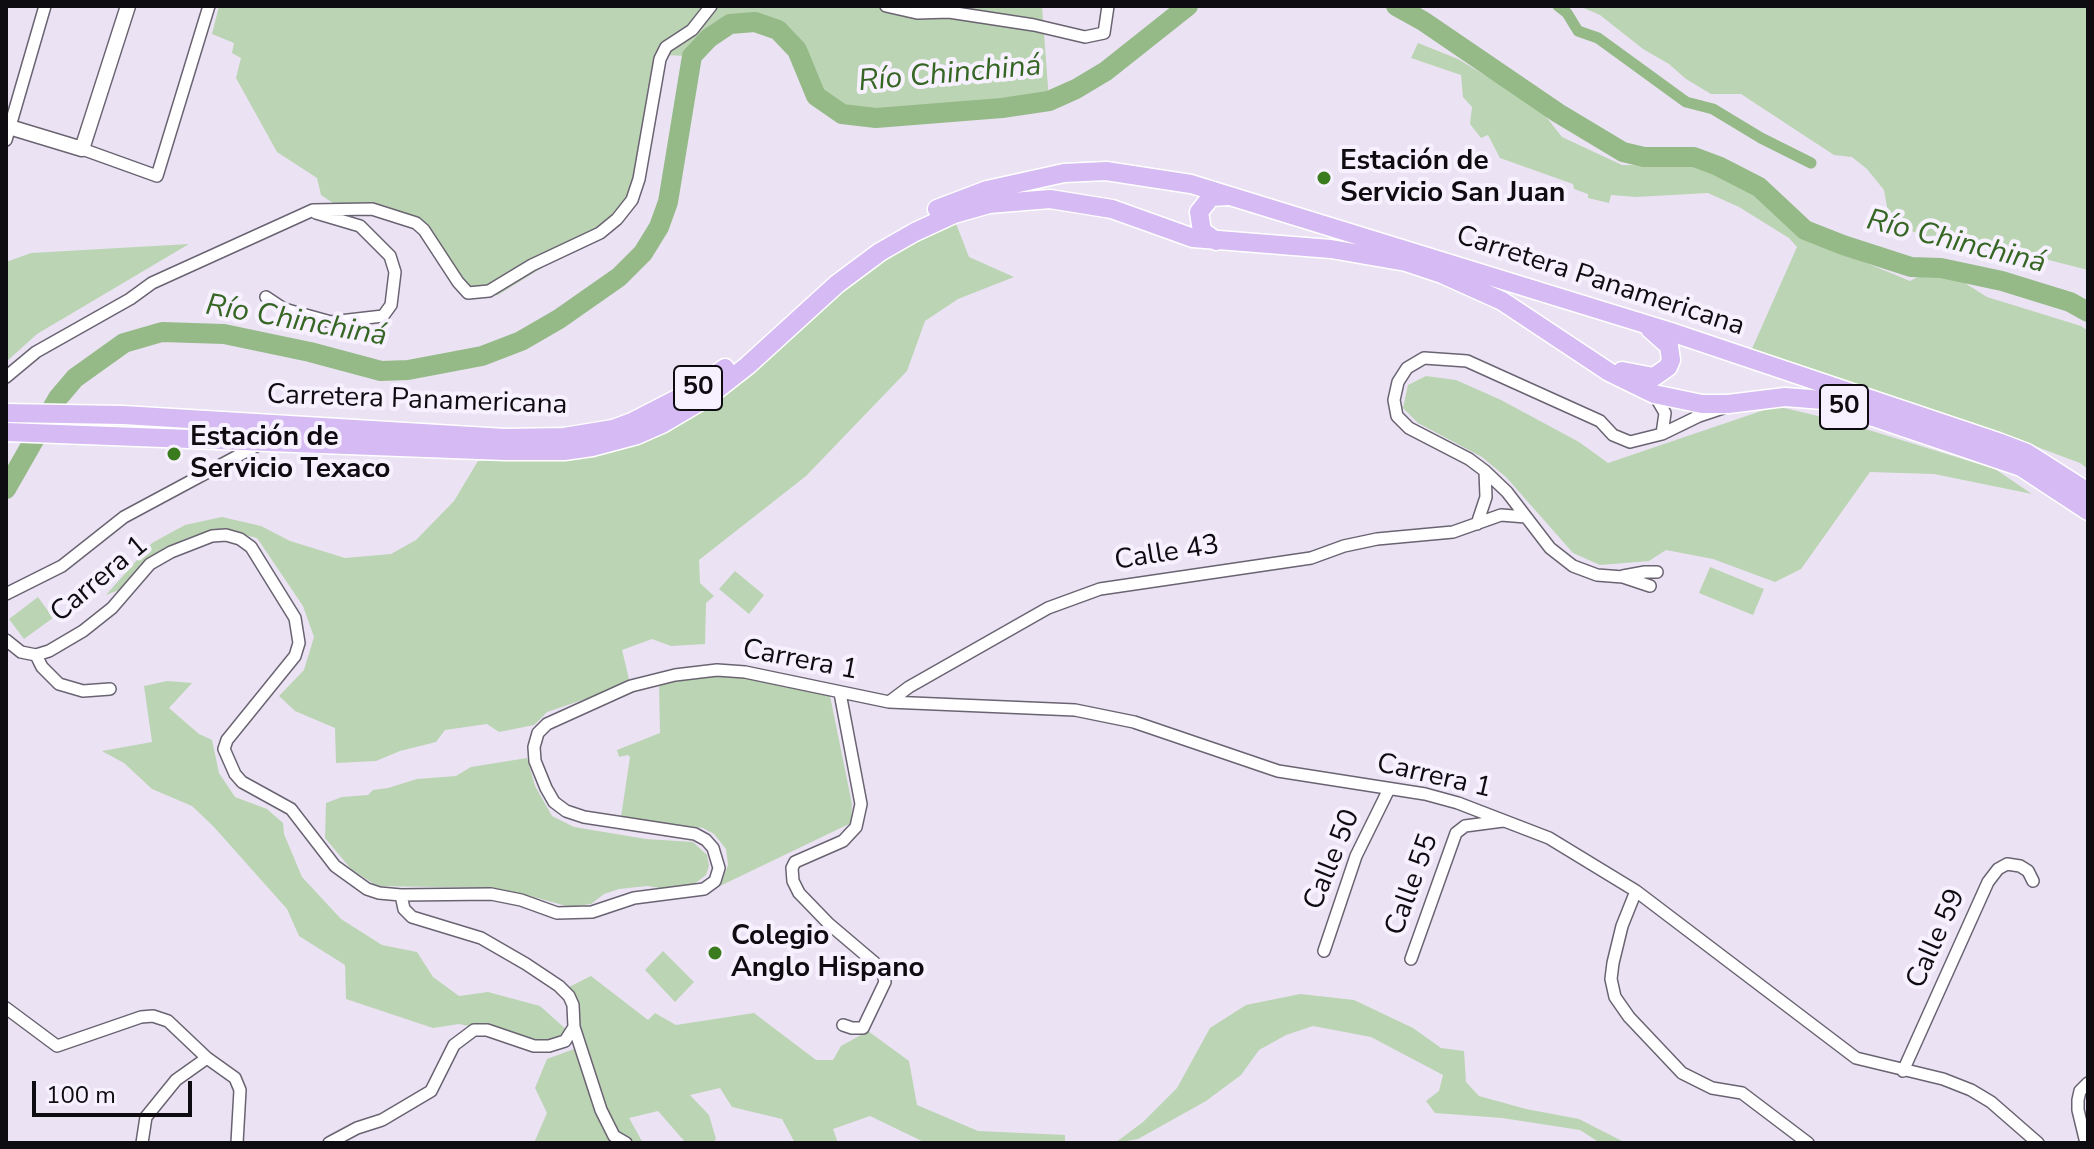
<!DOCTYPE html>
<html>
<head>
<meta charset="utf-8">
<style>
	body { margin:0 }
	#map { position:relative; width:2094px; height:1149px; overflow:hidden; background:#ebe3f4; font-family:"Nunito Sans",sans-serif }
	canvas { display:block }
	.frame { position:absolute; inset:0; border:8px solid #0e0b11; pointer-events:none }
	.scale { position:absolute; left:32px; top:1081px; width:160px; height:36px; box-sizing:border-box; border:4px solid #0e0b11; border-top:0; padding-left:10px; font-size:24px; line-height:28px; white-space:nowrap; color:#0e0b11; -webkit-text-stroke:6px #f7f1ff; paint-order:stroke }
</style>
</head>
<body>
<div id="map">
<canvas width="2094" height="1149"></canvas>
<div class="frame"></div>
<div class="scale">100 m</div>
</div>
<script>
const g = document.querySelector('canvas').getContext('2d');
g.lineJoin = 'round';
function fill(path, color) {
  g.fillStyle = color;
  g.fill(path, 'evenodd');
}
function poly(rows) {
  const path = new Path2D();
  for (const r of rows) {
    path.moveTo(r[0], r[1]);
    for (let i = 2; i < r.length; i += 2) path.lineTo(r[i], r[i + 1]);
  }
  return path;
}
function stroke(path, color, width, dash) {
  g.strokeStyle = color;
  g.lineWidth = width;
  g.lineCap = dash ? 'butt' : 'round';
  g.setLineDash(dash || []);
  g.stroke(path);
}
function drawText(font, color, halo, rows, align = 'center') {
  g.font = font + ' "Nunito Sans",sans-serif';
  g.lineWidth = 8;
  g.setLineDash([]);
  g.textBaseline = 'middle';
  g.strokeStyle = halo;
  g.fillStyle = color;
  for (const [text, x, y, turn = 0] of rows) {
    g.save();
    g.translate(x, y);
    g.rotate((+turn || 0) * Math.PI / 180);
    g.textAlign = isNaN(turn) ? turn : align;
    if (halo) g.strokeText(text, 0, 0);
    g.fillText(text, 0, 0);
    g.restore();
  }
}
const green = poly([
	[219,6,1042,6,1049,101,1002,108,876,118,842,114,816,96,797,50,778,30,755,22,730,24,709,38,692,56,661,55,640,189,613,224,498,295,479,295,469,290,439,241,428,231,417,224,333,203,321,195,317,178,277,152,236,78,241,58,232,53,234,43,212,34],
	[1579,6,2088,6,2088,270,1986,244,1962,235,1925,236,1890,223,1884,190,1867,169,1852,157,1834,155,1741,94,1711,94,1686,79,1669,64,1643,49,1600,15],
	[1418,43,1458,59,1540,109,1562,137,1622,165,1696,166,1743,185,1801,236,1910,281,1923,274,1952,275,1987,297,2081,326,2088,331,2088,469,2080,463,2032,445,1751,351,1797,247,1789,238,1739,207,1708,193,1636,197,1611,195,1609,203,1588,198,1588,194,1574,189,1573,184,1500,158,1488,135,1481,138,1470,124,1472,107,1463,97,1461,75,1411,58],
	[955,221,969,257,1014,277,958,299,925,321,907,371,806,476,699,560,700,583,714,596,706,603,705,644,671,646,652,639,622,650,629,679,594,696,547,712,534,725,499,732,487,724,445,730,436,742,400,751,376,761,336,763,335,728,295,711,279,696,304,670,314,637,303,606,257,538,221,529,187,538,151,556,119,590,106,595,152,543,185,525,222,517,261,526,290,541,345,558,391,554,416,540,454,501,478,461,566,457,619,448,884,258],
	[189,244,37,334,6,362,6,262,31,253],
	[1426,376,1456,380,1501,400,1579,442,1608,463,1776,406,1843,422,1995,469,2032,494,1934,474,1870,472,1801,569,1775,582,1713,559,1666,550,1649,561,1600,565,1573,553,1506,477,1482,457,1418,423,1403,408,1408,385],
	[1710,567,1764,589,1753,615,1699,593],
	[735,571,764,595,749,614,719,589],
	[38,597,53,618,24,639,9,619],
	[717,675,745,676,830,696,852,804,851,823,720,886,728,865,726,849,714,834,703,828,621,817,630,757,628,755,619,757,617,750,660,733,659,683],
	[167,681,192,683,169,708,199,734,212,740,219,773,235,797,267,809,283,823,284,834,302,877,341,919,382,945,417,952,433,977,459,996,488,992,540,1006,568,1031,551,1042,459,1024,433,1028,346,999,345,965,299,936,287,909,214,827,192,806,152,789,124,763,102,751,152,742,144,686],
	[527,758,535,786,552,816,574,827,646,839,693,842,707,855,709,866,706,875,694,884,684,888,672,890,647,886,619,889,604,894,591,904,570,907,519,893,491,888,377,886,351,869,325,838,326,803,342,797,368,795,373,790,388,788,417,779,456,776,471,767],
	[663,951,694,982,675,1002,645,970],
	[591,976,648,1020,655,1013,676,1025,754,1013,816,1060,833,1060,841,1046,868,1031,909,1061,917,1105,978,1131,1065,1135,1065,1143,926,1143,870,1116,833,1129,838,1143,795,1143,782,1119,732,1107,720,1088,690,1095,709,1115,716,1139,713,1143,686,1143,658,1111,629,1118,643,1143,534,1143,547,1113,535,1088,547,1059,574,1049,577,1031,565,989],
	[1300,994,1354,1000,1413,1028,1441,1048,1464,1051,1466,1082,1479,1096,1526,1109,1579,1119,1626,1143,1600,1143,1580,1130,1502,1118,1435,1113,1426,1101,1439,1091,1443,1075,1371,1037,1313,1026,1286,1035,1259,1050,1241,1075,1206,1101,1138,1139,1115,1143,1143,1122,1177,1088,1210,1028,1246,1005]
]);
const canal = poly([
	[1558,6,1567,13,1578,31,1598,38,1686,102,1713,109,1761,138,1811,163]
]);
const river = poly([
	[1396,6,1423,21,1558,113,1623,152,1644,157,1694,157,1718,166,1759,187,1805,230,1843,245,1911,267,1941,268,2002,281,2070,302,2088,312],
	[6,489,58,398,75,378,124,343,162,332,224,334,310,352,381,371,408,370,482,356,521,341,559,319,619,277,643,253,659,227,668,202,692,56,709,38,730,24,755,22,778,30,797,50,816,96,842,114,876,118,1002,108,1049,101,1076,89,1106,71,1188,6]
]);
const minor = poly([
	[886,6,917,13,949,12,1034,25,1085,37,1104,33,1108,6],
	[6,140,45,6],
	[82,149,157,176,209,6],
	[266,297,284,309,331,322,383,316,391,305,395,272,390,256,360,226,316,213],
	[6,377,36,352,130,299,152,283,313,210,372,209,416,223,424,230,458,282,468,293,489,291,532,265,600,233,617,219,632,200,639,179,660,59,666,47,692,30,711,6],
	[1654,394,1665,413,1662,434],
	[1477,524,1486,497,1485,471],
	[1623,576,1645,572,1657,572],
	[1650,586,1623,577,1597,575,1573,566,1550,548,1507,492,1485,471,1469,459,1409,428,1397,416,1394,400,1398,382,1407,368,1424,358,1467,361,1600,421,1613,435,1630,442,1662,434,1699,416,1723,408],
	[6,594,62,566,124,517,260,444],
	[6,640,21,652,36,655,49,651,83,631,112,608,150,564,171,552,212,536,226,535,240,539,251,547,295,618,299,643,295,656,227,740,224,749,235,774,242,782,291,809,335,866,367,889,379,893,401,895,491,894,521,900,557,913,592,912,634,898,704,889,715,881,719,868,713,848,706,840,695,834,584,817,566,811,554,802,546,788,535,761,534,747,538,733,547,724,631,686,675,675,717,670,745,672,889,702,1075,710,1134,722,1278,771,1425,794,1458,803,1549,838,1636,891,1856,1058,1943,1079,1971,1090,1991,1102,2038,1143],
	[36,655,42,667,59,684,83,691,110,689],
	[840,693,861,804,856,827,843,841,795,862,792,868,793,881,799,893,829,924,882,969,885,982,863,1028,852,1028,843,1025],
	[889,702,909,687,1048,608,1100,589,1311,558,1344,546,1377,539,1453,532,1501,515,1526,517],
	[1636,891,1622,926,1613,963,1611,979,1615,997,1629,1017,1682,1073,1712,1088,1742,1093,1808,1143],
	[401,895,404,909,412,917,481,938,526,964,559,986,569,996,573,1005,574,1027,601,1110,614,1136,626,1143],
	[1324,951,1356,856,1389,789],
	[1411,959,1456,833,1465,826,1503,821],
	[6,1008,57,1046,141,1017,153,1016,168,1021,207,1058,235,1078,240,1090,237,1143],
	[1903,1071,1988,882,1998,869,2007,864,2020,866,2028,871,2033,881],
	[142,1143,146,1117,176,1080,207,1058],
	[329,1143,357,1128,382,1120,431,1091,454,1045,474,1030,487,1030,534,1046,549,1046,565,1041,574,1027],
	[2086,1143,2078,1110,2078,1100,2080,1091,2088,1083]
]);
const tertiary = poly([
	[6,126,82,149,128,6]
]);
const trunk = poly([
	[937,209,987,190,1064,173,1106,171,1191,184,1668,331,1998,442,2027,453,2088,492],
	[1216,241,1202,231,1199,212,1211,197,1228,196],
	[1622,371,1654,377,1668,367,1671,360,1669,346,1650,329],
	[6,413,123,415,505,438,564,437,613,429,632,422,698,388,725,368],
	[6,432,505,451,564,451,592,447,637,435,662,424,706,398,747,366,837,284,880,252,915,232,954,214,989,204,1050,199,1112,209,1193,238,1331,249,1406,262,1442,274,1502,301,1609,372,1654,394,1702,404,1728,404,1785,397,1823,400,2021,467,2088,511]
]);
const markers = [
	[1324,178,8,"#3a7c1d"],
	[174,454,8,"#3a7c1d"],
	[715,953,8,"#3a7c1d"]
];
const shields = [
	[698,388,48],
	[1844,407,48]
];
const shieldNames = [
	["50",698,388],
	["50",1844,407]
];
const poiNames = [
	["Estación de",1340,162],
	["Servicio San Juan",1340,194],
	["Estación de",190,438],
	["Servicio Texaco",190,470],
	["Colegio",731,937],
	["Anglo Hispano",731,969]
];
const streetNames = [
	["Carretera Panamericana",1600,282,18],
	["Carretera Panamericana",417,401,2],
	["Calle 43",1167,554,-9],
	["Carrera 1",100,580,-40],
	["Carrera 1",800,661,11],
	["Carrera 1",1434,777,13],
	["Calle 50",1333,860,-68],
	["Calle 55",1413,885,-70],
	["Calle 59",1937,939,-66]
];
const waterNames = [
	["Río Chinchiná",950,75,-5],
	["Río Chinchiná",1956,243,14],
	["Río Chinchiná",296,322,10]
];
fill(green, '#bbd4b3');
stroke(canal, '#95ba88', 11);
stroke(river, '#95ba88', 20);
stroke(minor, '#6a6372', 14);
stroke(tertiary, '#6a6372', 17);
stroke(trunk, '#fff', 21);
stroke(minor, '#fff', 11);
stroke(tertiary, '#fff', 14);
stroke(trunk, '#d6baf3', 18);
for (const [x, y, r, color] of markers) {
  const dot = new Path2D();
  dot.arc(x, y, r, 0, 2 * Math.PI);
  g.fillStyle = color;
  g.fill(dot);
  stroke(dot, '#f7f1ff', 3);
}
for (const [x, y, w] of shields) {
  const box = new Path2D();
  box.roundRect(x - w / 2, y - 22, w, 44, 6);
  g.fillStyle = '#f7f1ff';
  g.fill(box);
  stroke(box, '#0e0b11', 2);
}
drawText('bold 26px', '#0e0b11', null, shieldNames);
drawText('bold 28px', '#0e0b11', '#f7f1ff', poiNames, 'left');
drawText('28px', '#0e0b11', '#f7f1ff', streetNames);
drawText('italic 30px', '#366623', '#f7f1ff', waterNames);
</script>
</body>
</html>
